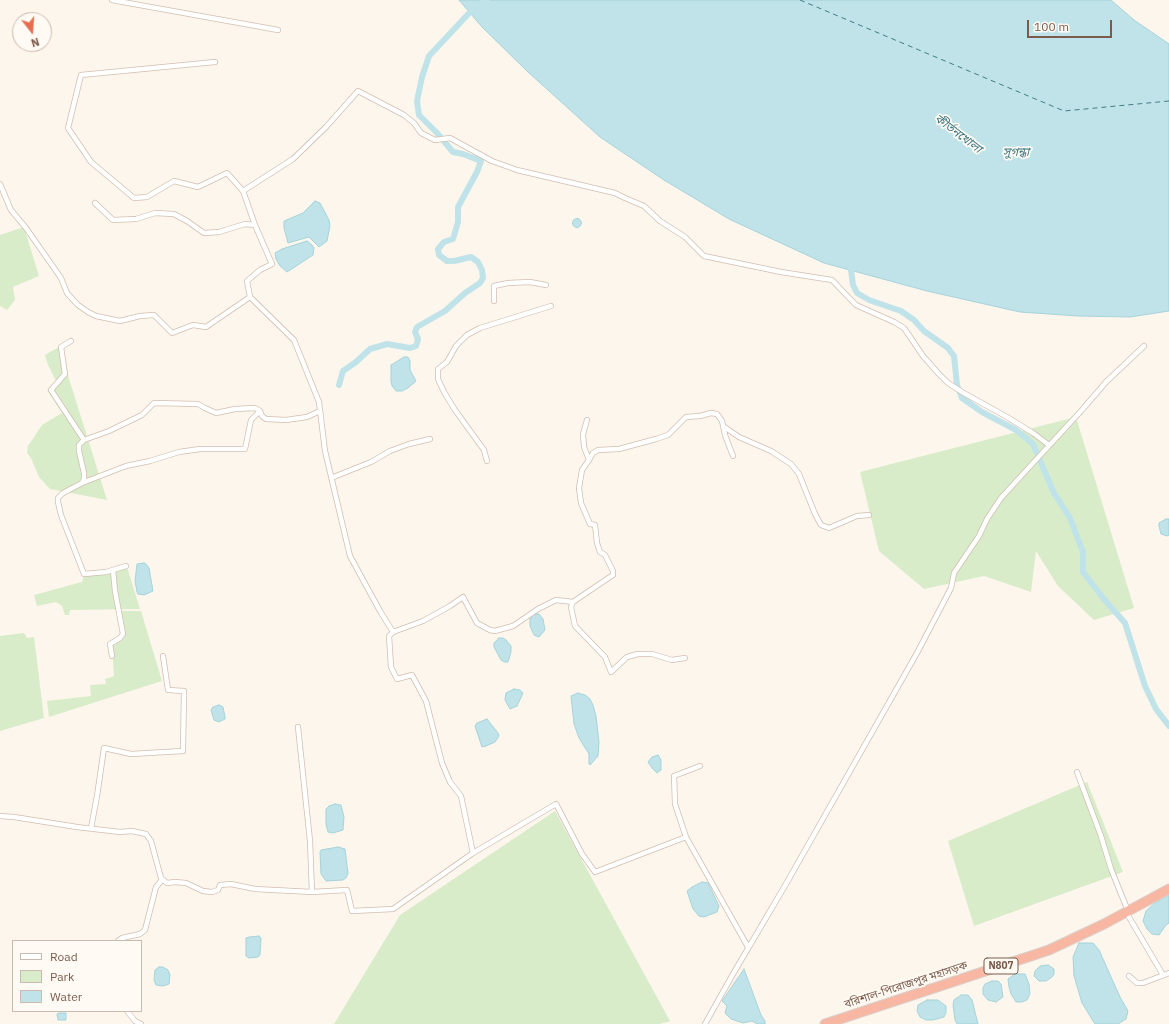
<!DOCTYPE html>
<html>
<head>
<meta charset="utf-8">
<style>
	body { margin:0 }
	#map { position:relative; width:1169px; height:1024px; overflow:hidden; background:#fdf6ec; font-family:"IBM Plex Sans",sans-serif }
	canvas { display:block }
	.legend { position:absolute; left:12px; top:940px; width:130px; height:72px; box-sizing:border-box; background:#fffaf3; border:1px solid #cabbb1; margin:0; padding:5px 7px; list-style:none; font-size:12px; color:#7a5c4d }
	.legend li { display:flex; align-items:center; gap:8px; height:20px }
	.legend b { width:20px; border:1px solid #cabbb1 }
	.north { position:absolute; left:12px; top:12px; width:40px; height:40px; box-sizing:border-box; background:#fffaf3; border:1px solid #cabbb1; border-radius:50%; rotate:163deg; font-size:11px; font-weight:700; line-height:16px; text-align:center; color:#7a5c4d }
	.north::after { content:''; display:block; margin:auto; width:14px; height:18px; background:#e76f51; clip-path:polygon(50% 0,100% 100%,50% 72%,0 100%) }
	.scale { position:absolute; left:1027px; top:20px; width:85px; height:18px; box-sizing:border-box; border:2px solid #7a5c4d; border-top:0; padding-left:5px; font-size:12px; line-height:14px; white-space:nowrap; color:#7a5c4d; -webkit-text-stroke:3px #fffaf3; paint-order:stroke }
</style>
</head>
<body>
<div id="map">
<canvas width="1169" height="1024"></canvas>
<ul class="legend">
<li><b style="height:5px;background:#fff"></b>Road</li>
<li><b style="height:11px;background:#d8ecc9"></b>Park</li>
<li><b style="height:11px;background:#bfe3e8"></b>Water</li>
</ul>
<div class="north">N</div>
<div class="scale">100 m</div>
</div>
<script>
const g = document.querySelector('canvas').getContext('2d');
g.lineJoin = 'round';
function fill(path, color) {
  g.fillStyle = color;
  g.fill(path, 'evenodd');
}
function poly(rows) {
  const path = new Path2D();
  for (const r of rows) {
    if (r.length === 3) {
      path.moveTo(r[0] + r[2], r[1]);
      path.arc(r[0], r[1], r[2], 0, 2 * Math.PI);
      continue;
    }
    path.moveTo(r[0], r[1]);
    for (let i = 2; i < r.length; i += 2) path.lineTo(r[i], r[i + 1]);
  }
  return path;
}
function stroke(path, color, width, dash) {
  g.strokeStyle = color;
  g.lineWidth = width;
  g.lineCap = dash ? 'butt' : 'round';
  g.setLineDash(dash || []);
  g.stroke(path);
}
function drawText(font, color, halo, rows, align = 'center') {
  g.font = font + ' "IBM Plex Sans","Noto Sans Bengali",sans-serif';
  g.lineWidth = 3.5;
  g.setLineDash([]);
  g.textBaseline = 'middle';
  g.strokeStyle = halo;
  g.fillStyle = color;
  for (const [text, x, y, turn = 0] of rows) {
    g.save();
    g.translate(x, y);
    g.rotate((+turn || 0) * Math.PI / 180);
    g.textAlign = isNaN(turn) ? turn : align;
    if (halo) g.strokeText(text, 0, 0);
    g.fillText(text, 0, 0);
    g.restore();
  }
}
const green = poly([
	[24,227,39,276,13,287,15,300,7,310,0,306,0,235],
	[59,347,107,500,50,489,39,477,31,458,27,453,28,446,42,425,62,413,47,390,56,381,48,365,45,355],
	[1076,417,1134,608,1094,620,1058,586,1036,551,1031,592,984,576,924,589,879,551,860,472],
	[127,567,140,609,70,610,69,615,65,615,62,606,56,602,37,606,34,595,82,582,84,575],
	[120,611,141,611,162,681,49,717,47,701,91,696,90,685,106,684,105,679,114,676,112,644,122,640,125,637],
	[24,633,27,638,34,637,44,718,0,731,0,636],
	[1087,782,1123,872,974,926,948,841],
	[555,811,670,1021,660,1024,334,1024,400,915]
]);
const water = poly([
	[459,0,1111,0,1134,20,1169,44,1169,311,1130,317,1078,316,1020,312,927,291,824,263,729,219,664,180,600,137,528,72,482,27,459,0],
	[315,201,320,203,329,220,330,226,327,241,319,247,309,237,288,243,284,228,284,221,303,213,315,201],
	[577,223,4.5],
	[307,241,312,245,314,248,313,255,287,272,280,266,276,259,275,253,282,249,307,241],
	[404,357,408,357,410,361,410,370,416,381,408,388,402,391,396,391,392,386,391,381,391,365,404,357],
	[1166,519,1169,519,1169,535,1167,536,1161,534,1159,526,1159,523,1166,519],
	[144,563,146,564,149,568,153,591,144,595,138,594,137,592,135,581,137,564,144,563],
	[534,614,539,614,543,619,545,630,539,637,534,635,530,626,530,618,534,614],
	[499,638,503,638,506,640,511,646,511,652,508,662,504,662,501,660,494,647,494,643,499,638],
	[514,689,520,690,523,693,517,706,510,709,505,700,506,693,514,689],
	[578,693,585,695,590,699,593,705,596,716,599,742,598,756,590,765,589,764,589,754,579,738,574,724,571,696,578,693],
	[219,705,223,707,225,717,225,719,219,722,214,720,211,710,213,707,219,705],
	[487,719,498,733,499,736,495,742,486,746,482,747,475,726,477,723,487,719],
	[658,755,661,760,661,770,657,773,652,768,648,762,652,757,658,755],
	[335,804,341,805,344,817,343,830,333,833,328,832,326,824,326,809,329,806,335,804],
	[338,847,345,849,348,873,346,878,343,880,326,881,321,874,320,852,321,850,338,847],
	[702,882,708,883,719,906,717,912,704,917,699,916,693,909,687,891,692,887,702,882],
	[1169,895,1169,923,1166,925,1159,935,1152,934,1147,929,1143,921,1146,911,1155,903,1169,895],
	[259,936,261,938,260,955,258,957,249,958,246,956,246,938,249,937,259,936],
	[1079,943,1093,943,1099,950,1120,997,1128,1011,1126,1019,1118,1024,1095,1024,1082,1003,1074,976,1073,957,1079,943],
	[1048,965,1054,969,1054,974,1052,977,1046,981,1039,981,1034,976,1035,971,1040,966,1048,965],
	[159,967,163,967,168,970,170,975,169,984,163,986,156,985,154,980,155,970,159,967],
	[744,969,761,1015,765,1021,765,1024,757,1024,752,1021,743,1023,731,1019,725,1013,727,1006,722,1001,744,969],
	[1015,974,1025,974,1029,984,1030,994,1027,1000,1022,1002,1016,1002,1011,994,1009,987,1008,979,1015,974],
	[992,981,998,981,1001,984,1003,997,996,1002,988,1000,983,994,983,988,985,984,992,981],
	[961,995,968,995,972,1000,978,1024,957,1024,955,1020,953,1005,954,1000,961,995],
	[927,1000,938,1000,946,1006,946,1013,944,1017,933,1020,926,1020,920,1017,917,1011,918,1005,927,1000],
	[59,1013,66,1013,66,1020,58,1020,57,1014,59,1013]
]);
const canal = poly([
	[850,263,853,285,857,293,869,300,901,311,914,320,924,331,948,348,954,356,957,385,962,398,982,412,1016,430,1033,444,1054,493,1070,518,1083,552,1083,572,1103,598,1125,623,1145,686,1156,709,1169,726],
	[339,385,343,371,356,362,370,349,387,344,410,348,416,346,418,339,415,332,417,327,445,311,465,293,480,283,483,278,482,270,478,262,471,257,454,261,447,261,439,255,438,249,444,242,453,239,458,222,458,207,477,172,481,161,463,154,453,152,437,133,419,115,417,101,422,77,429,56,472,10,487,0]
]);
const ferry = poly([
	[800,0,1064,111,1169,101]
]);
const street = poly([
	[112,0,278,30],
	[215,62,81,75,68,128,91,162,134,198,147,197,174,181,198,187,227,173,243,191,293,159,326,127,358,91,404,115,414,123,421,133,435,140,450,138,492,161,517,170,615,193,625,198,644,206,660,221,685,237,704,256,781,272,832,280,856,305,894,322,904,328,923,356,938,373,948,383,962,392,1007,417,1033,433,1049,445],
	[0,184,11,210,26,228,61,278,67,293,78,305,88,312,96,316,120,321,140,316,154,315,172,333,193,325,206,327,250,297,294,340,319,402,325,451,350,556,380,611,393,632,423,621,450,606,463,597,477,623,490,630,495,631,513,626,538,609,556,600,573,602],
	[243,191,255,225,272,264,260,270,247,281,250,297],
	[95,203,113,220,136,219,155,213,174,214,187,221,204,233,219,232,245,224,255,225],
	[494,301,494,286,508,283,530,282,546,285],
	[71,341,61,347,65,374,51,390,84,440,79,445,79,451,84,473,84,479,82,483,63,493,58,498,58,502,61,515,84,574,106,572,126,566],
	[587,420,583,434,584,447,589,460,582,470,579,488,581,503,590,524,595,525,597,543,600,552,605,555,613,571,613,575,601,583,573,602,571,607,575,626,605,657,611,672,627,657,638,654,652,654,672,660,685,658],
	[723,426,739,437,771,451,791,464,799,474,815,514,821,525,829,528,857,516,869,515],
	[84,440,109,431,142,415,154,403,198,404,205,408,216,413,235,409,255,408,260,411,262,416,266,419,286,420,307,417,320,411],
	[589,460,593,453,598,450,619,449,656,439,668,435,686,417,700,416,711,413,717,414,722,421,725,435,733,456],
	[487,461,484,450,455,410,444,392,438,379,438,369,447,362,456,346,467,335,480,328,551,306],
	[331,478,371,462,390,451,409,444,430,439],
	[82,483,126,466,150,461,179,452,200,449,245,449,251,420,260,411],
	[393,632,389,636,391,667,397,679,412,675,426,701,442,763,450,782,461,796,473,853,556,804,582,854,595,872,686,837],
	[112,656,110,644,120,638,123,634,115,591,113,570],
	[298,727,310,841,312,892,347,890,352,911,393,909,473,853],
	[700,766,674,776,675,804,686,837,748,947],
	[1077,772,1101,836,1111,869,1128,911],
	[0,816,14,817,77,827,120,832,132,831,146,834,151,841,161,878,167,883,175,882,186,883,203,891,212,892,218,890,220,885,231,884,255,889,312,892],
	[91,828,97,796,104,748,131,754,183,751,184,691,168,690,163,656],
	[1126,912,1163,975],
	[118,941,122,938,140,934,145,930,156,887,162,880],
	[1129,976,1137,983,1143,983,1169,973],
	[127,1011,135,1021,141,1024],
	[705,1024,733,974,786,884,917,653,951,588,954,573,979,536,987,519,1001,498,1033,463,1082,410,1106,382,1144,346]
]);
const highway = poly([
	[825,1024,1049,950,1104,924,1169,889]
]);
const shields = [
	[1001,966,34]
];
const shieldNames = [
	["N807",1001,966]
];
const streetNames = [
	["বরিশাল-পিরোজপুর মহাসড়ক",906,985,-18]
];
const waterNames = [
	["কীর্তনখোলা",958,134,37],
	["সুগন্ধা",1016,153]
];
fill(green, '#d8ecc9');
fill(water, '#bfe3e8');
stroke(water, '#a5d3da', 1);
stroke(canal, '#bfe3e8', 6);
stroke(ferry, '#437c86', 1, [5, 4]);
stroke(street, '#d1beb0', 6);
stroke(highway, '#dad1cd', 11);
stroke(street, '#fff', 4.5);
stroke(highway, '#f7b7a3', 9);
for (const [x, y, w] of shields) {
  const box = new Path2D();
  box.roundRect(x - w / 2, y - 8, w, 16, 3);
  g.fillStyle = '#fffaf3';
  g.fill(box);
  stroke(box, '#7a5c4d', 1);
}
drawText('bold 10px', '#7a5c4d', null, shieldNames);
drawText('11px', '#7a5c4d', '#fffaf3', streetNames);
drawText('italic 12px', '#437c86', '#fffaf3', waterNames);
</script>
</body>
</html>
